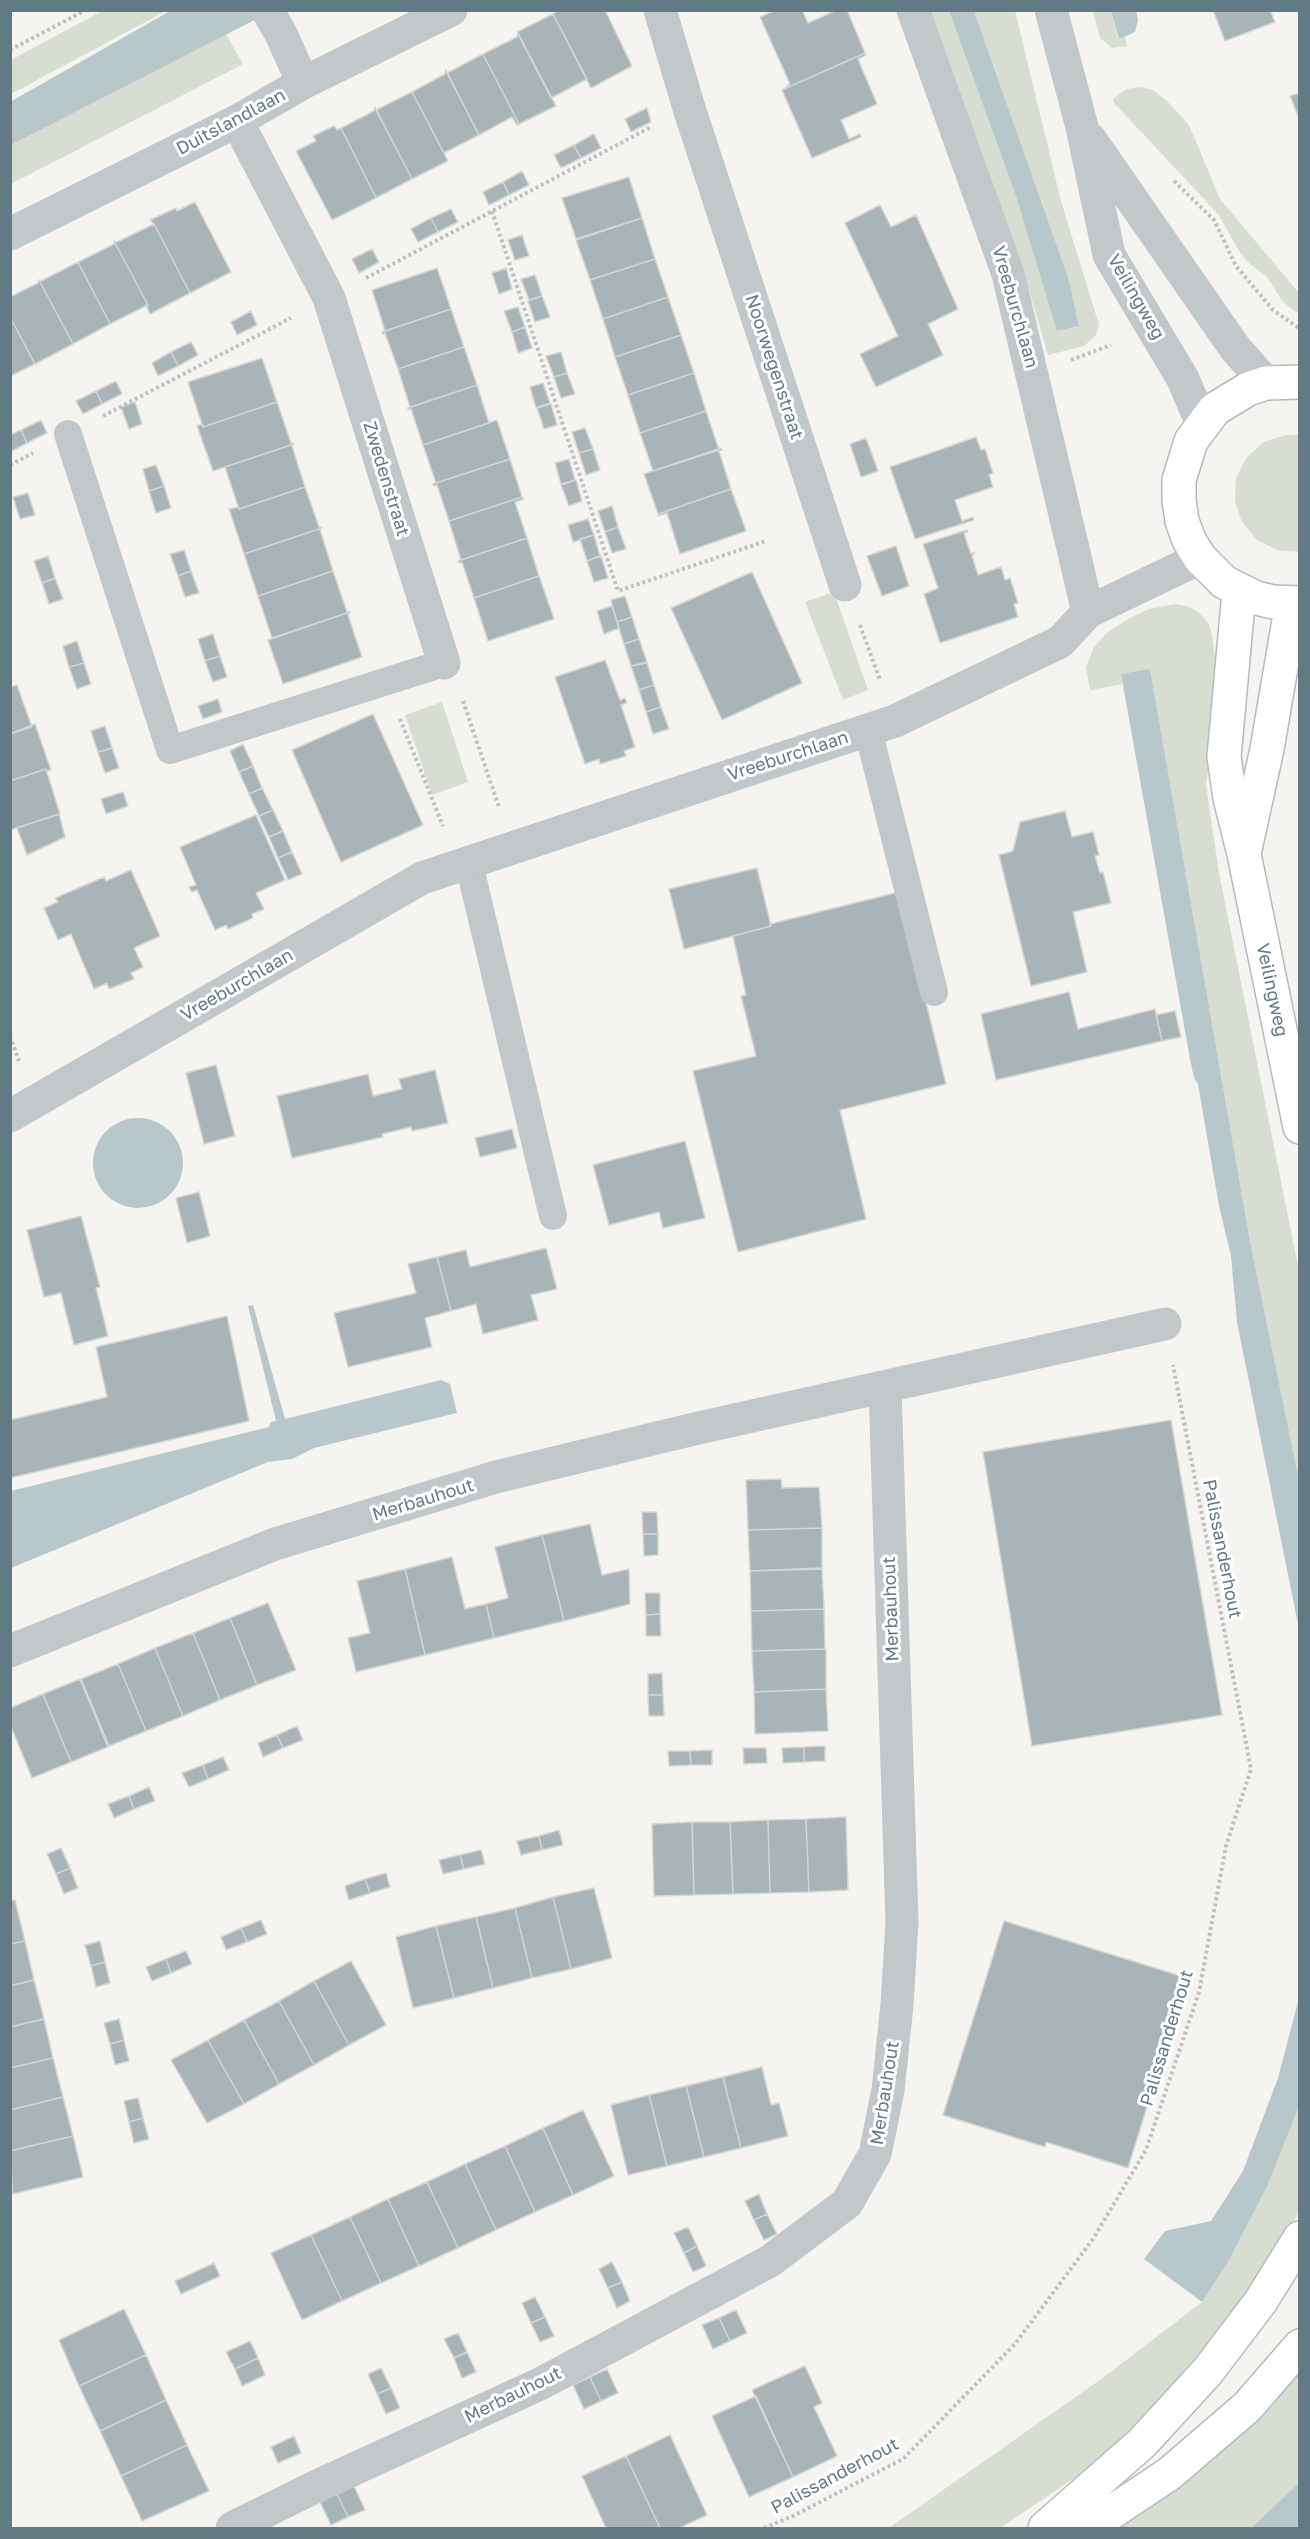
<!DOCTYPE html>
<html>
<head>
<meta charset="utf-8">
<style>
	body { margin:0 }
	#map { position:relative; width:1310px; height:2539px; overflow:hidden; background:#f5f4f0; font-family:"Golos Text",sans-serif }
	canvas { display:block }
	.frame { position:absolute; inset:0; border:12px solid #627a84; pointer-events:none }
</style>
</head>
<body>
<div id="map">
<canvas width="1310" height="2539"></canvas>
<div class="frame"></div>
</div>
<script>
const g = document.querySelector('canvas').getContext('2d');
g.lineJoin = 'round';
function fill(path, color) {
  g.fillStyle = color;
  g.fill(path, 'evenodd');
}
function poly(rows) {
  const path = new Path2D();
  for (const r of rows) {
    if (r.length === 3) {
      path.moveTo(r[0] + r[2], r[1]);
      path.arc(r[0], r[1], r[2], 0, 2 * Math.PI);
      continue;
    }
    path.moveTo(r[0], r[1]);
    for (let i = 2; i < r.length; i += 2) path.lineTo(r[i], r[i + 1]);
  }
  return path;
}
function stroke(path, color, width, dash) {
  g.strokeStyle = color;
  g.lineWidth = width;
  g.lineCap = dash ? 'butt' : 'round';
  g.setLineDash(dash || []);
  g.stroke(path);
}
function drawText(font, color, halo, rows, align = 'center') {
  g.font = font + ' "Golos Text",sans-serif';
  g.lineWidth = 6;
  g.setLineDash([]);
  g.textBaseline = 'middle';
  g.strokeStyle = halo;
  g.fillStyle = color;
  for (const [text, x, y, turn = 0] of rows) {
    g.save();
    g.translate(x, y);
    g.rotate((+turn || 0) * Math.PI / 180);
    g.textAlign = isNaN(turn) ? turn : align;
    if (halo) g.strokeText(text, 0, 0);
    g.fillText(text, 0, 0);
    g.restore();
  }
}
const green = poly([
	[104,10,166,11,11,94,11,60],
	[926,11,949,11,1016,196,1058,331,1079,326,1069,280,974,11,1015,11,1061,201,1099,325,1096,335,1084,346,1048,355,1028,287],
	[1093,11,1111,11,1118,39,1125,36,1127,46,1112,48,1100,38],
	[226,34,243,64,11,184,11,145],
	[1141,87,1153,90,1167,101,1189,125,1220,199,1299,293,1299,314,1283,302,1267,277,1250,264,1241,254,1218,214,1114,103,1113,99,1127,89],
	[1286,435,1299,435,1299,552,1277,550,1257,540,1242,522,1235,501,1236,478,1247,457,1264,442],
	[834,592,868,690,843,700,805,602],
	[1176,604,1189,607,1199,613,1208,622,1212,635,1219,684,1206,785,1219,873,1299,1271,1299,1480,1250,1241,1150,670,1121,674,1123,684,1090,690,1086,667,1094,647,1108,632,1130,618,1149,609],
	[442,702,468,782,432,795,405,715],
	[1299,2106,1299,2211,1283,2243,1230,2324,1133,2431,1088,2469,1000,2528,889,2528,1104,2377,1202,2302,1228,2262,1267,2187],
	[1299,2364,1299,2483,1251,2528,1120,2528,1199,2469]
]);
const water = poly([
	[170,11,272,11,11,145,10,102],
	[949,11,974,11,1069,280,1079,326,1057,331,1016,196],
	[1111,11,1136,11,1138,20,1135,32,1119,39],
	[1150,669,1250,1241,1299,1480,1299,1629,1237,1322,1231,1256,1219,1206,1198,1084,1194,1078,1190,1059,1121,674],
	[138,1163,45],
	[253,1305,285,1419,441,1380,450,1384,457,1413,314,1448,292,1459,268,1462,11,1568,11,1491,269,1427,271,1422,276,1421,248,1306],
	[1299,1998,1299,2106,1267,2187,1228,2262,1202,2302,1144,2259,1165,2231,1211,2221,1243,2171,1278,2078],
	[1299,2483,1299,2528,1251,2528]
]);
const building = poly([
	[559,10,605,10,632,66,591,88,553,14,559,10],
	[776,10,802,10,808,23,837,10,847,10,865,53,782,90,790,84,760,17,776,10],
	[1213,10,1270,10,1275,22,1225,41,1213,10],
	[553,14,587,79,551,98,517,32,553,14],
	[518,33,556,106,519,124,483,54,517,37,518,33],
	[865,53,866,55,858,59,877,104,841,120,849,139,860,134,861,137,812,158,782,90,865,53],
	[483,54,519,124,517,125,512,117,479,135,447,73,483,54],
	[446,70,479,135,444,153,412,92,445,74,446,70],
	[412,92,448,161,412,179,376,110,412,92],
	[1300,93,1300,121,1290,96,1300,93],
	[375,107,412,179,376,198,341,128,374,111,375,107],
	[647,108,651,122,631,132,625,119,647,108],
	[334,126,337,130,341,128,376,198,332,220,296,151,316,141,313,136,334,126],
	[594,134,601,148,581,158,574,145,594,134],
	[574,145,581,158,561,168,554,155,574,145],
	[522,171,529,185,509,195,503,182,522,171],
	[629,177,642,218,576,239,562,198,629,177],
	[503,182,509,195,489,205,483,192,503,182],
	[195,202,231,272,190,293,154,224,150,220,176,208,177,211,195,202],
	[880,205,891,227,916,215,958,309,928,324,943,355,876,387,860,354,898,336,845,223,880,205],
	[451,209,458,222,438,232,431,218,451,209],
	[431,218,438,232,418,242,411,229,431,218],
	[642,218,655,259,590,280,576,240,642,218],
	[154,224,190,293,150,314,146,305,148,305,114,241,117,242,154,224],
	[522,235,529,256,515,260,508,240,522,235],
	[114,241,148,305,110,324,78,262,114,244,114,241],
	[372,249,379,262,359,273,352,259,372,249],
	[655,259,668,297,603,319,590,280,655,259],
	[78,262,110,324,73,344,39,280,41,281,78,262],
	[437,268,451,309,385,331,372,290,437,268],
	[506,268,512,289,499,294,492,273,506,268],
	[535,275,542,296,529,300,521,279,535,275],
	[39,280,73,344,35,364,10,317,10,297,38,283,39,280],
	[542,296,550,317,535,322,528,301,542,296],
	[668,297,681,335,615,357,603,319,668,297],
	[518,307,525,327,512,332,504,311,518,307],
	[451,309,464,347,398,369,385,333,383,334,382,332,451,309],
	[251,311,257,325,237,335,231,322,251,311],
	[10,317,35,364,10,376,10,317],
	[525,327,532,348,518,353,512,332,525,327],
	[681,335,694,373,628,395,615,357,681,335],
	[191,342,198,355,178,366,171,352,191,342],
	[464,347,477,385,410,407,398,369,464,347],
	[171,352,178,366,158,376,152,363,171,352],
	[561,352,567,373,554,377,546,356,561,352],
	[262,358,277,402,203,427,188,382,262,358],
	[567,373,575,394,561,398,554,377,567,373],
	[694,373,706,411,640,433,628,395,694,373],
	[116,381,122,394,102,404,96,391,116,381],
	[543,383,550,403,536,408,530,387,543,383],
	[477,385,489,423,423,445,411,409,408,410,408,408,477,385],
	[96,391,102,404,83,414,76,401,96,391],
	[135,402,142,424,129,429,121,407,135,402],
	[277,402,291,443,294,444,213,471,197,426,201,424,203,427,277,402],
	[551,404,557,425,544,429,537,408,551,404],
	[706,411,719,450,653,471,640,433,706,411],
	[41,420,47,433,27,443,21,430,41,420],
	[497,420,510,459,436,483,423,445,497,420],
	[585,428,593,449,579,453,572,432,585,428],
	[21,430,27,443,10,452,10,435,21,430],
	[976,437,981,450,985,449,993,473,989,475,993,487,955,500,962,521,973,517,974,520,915,539,890,467,976,437],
	[866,438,878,471,861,477,850,444,866,438],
	[294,444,292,446,305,487,239,509,225,467,294,444],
	[721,448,722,450,719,451,731,489,658,514,644,474,721,448],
	[593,449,600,470,586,475,579,453,593,449],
	[510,459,522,497,449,521,437,485,434,486,433,484,510,459],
	[569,459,575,480,561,484,555,463,569,459],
	[156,465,164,486,149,491,143,469,156,465],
	[576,480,582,501,569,506,561,485,576,480],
	[164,486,171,508,156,513,149,491,164,486],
	[305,487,319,527,322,528,244,554,229,509,238,507,239,509,305,487],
	[731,489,746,531,680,554,667,513,658,516,658,514,731,489],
	[28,493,35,515,20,519,13,497,28,493],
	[522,497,524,499,515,502,527,538,461,560,449,521,522,497],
	[612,506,618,527,605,532,598,511,612,506],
	[588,519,594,535,573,542,568,525,588,519],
	[618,527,626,549,612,553,605,532,618,527],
	[322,528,320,530,333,571,258,596,244,554,322,528],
	[967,530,968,532,964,533,971,554,975,552,972,556,978,575,1001,567,1005,580,1010,578,1018,603,1014,604,1018,617,940,643,924,594,938,588,923,544,967,530],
	[594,535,600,556,587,561,580,539,594,535],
	[527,538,539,576,474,598,462,562,459,563,458,561,527,538],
	[896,546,909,586,882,596,867,556,896,546],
	[184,550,191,571,178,576,170,554,184,550],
	[48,556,55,578,42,583,34,561,48,556],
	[601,556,608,578,594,582,587,561,601,556],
	[191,571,199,593,185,597,178,576,191,571],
	[333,571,347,612,350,612,272,638,258,596,333,571],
	[752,572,802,683,722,720,671,608,752,572],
	[539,576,554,619,488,641,474,598,539,576],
	[55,578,63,599,49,604,42,583,55,578],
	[625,596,632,617,617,622,611,600,625,596],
	[612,606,619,628,604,634,597,611,612,606],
	[350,612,348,615,362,657,283,684,268,640,350,612],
	[632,617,639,639,624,644,617,622,632,617],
	[213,634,220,656,205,661,198,639,213,634],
	[639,639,647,662,631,666,624,644,639,639],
	[77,641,84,663,69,667,63,646,77,641],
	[220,656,227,677,213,682,205,661,220,656],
	[605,660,620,700,625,698,627,703,621,705,635,747,624,751,626,756,600,764,599,759,585,764,555,677,605,660],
	[84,663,91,684,77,689,69,667,84,663],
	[647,663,654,685,639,690,631,666,647,663],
	[17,685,32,727,10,734,10,687,17,685],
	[654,685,661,707,646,712,639,690,654,685],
	[218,699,222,712,203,719,198,706,218,699],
	[661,707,669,729,653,734,646,712,661,707],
	[373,714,423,825,341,862,292,750,373,714],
	[35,724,51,770,46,771,46,769,10,781,10,734,35,724],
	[105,726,112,748,98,752,91,731,105,726],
	[243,744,253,766,239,772,230,751,243,744],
	[112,748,119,768,105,773,98,752,112,748],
	[253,766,262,788,249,794,239,772,253,766],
	[46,769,60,814,10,830,10,781,46,769],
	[262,788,273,810,259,816,249,794,262,788],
	[123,792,128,806,106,814,101,799,123,792],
	[273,810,283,831,269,837,259,816,273,810],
	[1065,811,1072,837,1093,832,1099,855,1095,856,1100,873,1103,872,1111,903,1073,912,1087,972,1031,986,999,855,1013,851,1020,822,1065,811],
	[59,814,65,837,27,855,17,828,59,814],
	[256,815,285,880,256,893,264,909,252,914,253,918,228,929,226,925,215,930,197,890,192,892,189,887,196,885,180,847,256,815],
	[283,831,292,852,278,858,269,837,283,831],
	[292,852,302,874,288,880,278,858,292,852],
	[757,868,771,926,684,949,669,889,757,868],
	[131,870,160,936,134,948,143,967,131,973,134,979,109,989,107,983,94,989,71,934,58,940,44,908,58,902,55,898,104,877,106,881,131,870],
	[899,892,946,1084,840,1110,866,1219,738,1252,693,1071,756,1056,741,996,746,995,733,936,771,926,770,924,899,892],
	[1069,992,1078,1029,1155,1009,1162,1041,996,1080,981,1014,1069,992],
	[1175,1011,1181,1037,1162,1041,1156,1015,1175,1011],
	[216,1065,235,1136,204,1144,186,1073,216,1065],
	[435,1070,448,1123,412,1131,411,1127,382,1134,383,1137,292,1158,277,1096,368,1074,373,1096,402,1089,399,1079,435,1070],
	[512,1129,517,1148,480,1157,475,1138,512,1129],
	[685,1141,705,1218,663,1228,659,1212,609,1225,593,1165,685,1141],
	[199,1192,210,1236,187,1243,176,1198,199,1192],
	[81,1216,100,1287,96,1288,108,1336,74,1345,61,1293,44,1297,27,1230,81,1216],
	[546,1248,557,1289,531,1295,538,1320,483,1334,476,1304,451,1311,437,1257,466,1250,470,1267,546,1248],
	[437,1257,451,1311,425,1318,432,1347,348,1367,334,1313,416,1293,408,1264,437,1257],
	[227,1316,249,1421,10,1478,10,1420,107,1397,96,1347,227,1316],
	[1171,1420,1222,1715,1032,1746,983,1452,1171,1420],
	[781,1479,782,1488,819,1487,822,1528,748,1530,746,1480,781,1479],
	[642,1512,657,1512,658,1534,643,1534,642,1512],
	[590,1524,602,1575,629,1569,630,1604,564,1621,542,1535,590,1524],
	[822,1528,822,1568,750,1571,748,1530,822,1528],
	[643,1534,658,1534,658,1555,644,1556,643,1534],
	[542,1535,564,1621,494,1638,486,1604,508,1598,495,1547,542,1535],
	[452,1557,465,1609,486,1604,494,1638,425,1655,405,1569,452,1557],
	[405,1569,425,1655,356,1672,348,1638,370,1633,357,1581,405,1569],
	[822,1569,824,1609,751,1611,750,1571,822,1569],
	[645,1593,660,1593,660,1614,646,1615,645,1593],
	[268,1603,296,1670,257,1685,230,1618,268,1603],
	[824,1609,825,1649,752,1651,751,1611,824,1609],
	[660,1614,661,1636,646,1636,646,1615,660,1614],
	[230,1618,257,1685,220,1700,193,1633,230,1618],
	[193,1633,220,1700,183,1716,155,1648,193,1633],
	[155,1648,183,1716,146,1731,118,1664,155,1648],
	[826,1649,826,1689,754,1692,752,1651,826,1649],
	[118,1664,146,1731,109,1746,81,1679,118,1664],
	[662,1673,663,1695,648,1695,648,1674,662,1673],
	[80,1679,108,1747,71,1762,43,1694,80,1679],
	[826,1689,828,1731,755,1734,754,1692,826,1689],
	[43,1694,71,1762,32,1778,10,1724,10,1708,43,1694],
	[648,1695,663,1695,664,1716,649,1716,648,1695],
	[297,1726,303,1740,283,1748,277,1735,297,1726],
	[277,1735,283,1748,263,1757,258,1743,277,1735],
	[825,1746,825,1761,804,1762,804,1747,825,1746],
	[804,1747,804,1762,783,1763,782,1748,804,1747],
	[743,1748,766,1748,767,1763,744,1764,743,1748],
	[712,1750,712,1765,691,1765,690,1751,712,1750],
	[668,1751,690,1751,691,1765,669,1766,668,1751],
	[223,1757,229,1770,208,1779,203,1765,223,1757],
	[203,1765,208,1779,189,1787,182,1773,203,1765],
	[149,1787,155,1801,134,1809,129,1796,149,1787],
	[129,1796,134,1809,114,1818,108,1804,129,1796],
	[846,1817,848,1890,809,1892,806,1819,846,1817],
	[806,1819,809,1892,770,1893,768,1820,806,1819],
	[768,1820,770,1893,733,1894,730,1822,768,1820],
	[692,1822,694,1895,654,1896,652,1824,692,1822],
	[692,1822,730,1822,733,1894,694,1895,692,1822],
	[559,1830,563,1845,542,1850,539,1836,559,1830],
	[539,1836,542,1850,521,1855,517,1841,539,1836],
	[61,1848,70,1868,56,1874,47,1854,61,1848],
	[481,1850,485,1864,464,1869,460,1855,481,1850],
	[460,1855,464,1869,443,1874,439,1860,460,1855],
	[70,1868,78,1888,64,1894,56,1874,70,1868],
	[386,1873,390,1887,370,1893,365,1879,386,1873],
	[365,1879,370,1893,349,1900,345,1886,365,1879],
	[594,1888,612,1958,571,1969,553,1897,594,1888],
	[553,1897,571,1969,532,1978,515,1908,553,1897],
	[15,1900,25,1941,10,1944,10,1901,15,1900],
	[515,1908,532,1978,493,1988,476,1917,515,1908],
	[476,1917,493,1988,454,1998,436,1926,476,1917],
	[261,1920,267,1934,247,1942,241,1928,261,1920],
	[1004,1921,1187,1978,1128,2168,1046,2142,1045,2147,943,2115,1004,1921],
	[436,1926,454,1998,413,2008,396,1937,436,1926],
	[241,1928,247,1942,226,1950,221,1937,241,1928],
	[25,1941,34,1980,10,1986,10,1944,25,1941],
	[100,1941,105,1962,91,1966,85,1945,100,1941],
	[186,1951,192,1964,171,1973,166,1959,186,1951],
	[166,1959,171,1973,152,1981,146,1967,166,1959],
	[351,1961,386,2025,349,2045,314,1981,351,1961],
	[105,1962,110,1983,96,1987,91,1966,105,1962],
	[34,1980,44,2019,10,2027,10,1986,34,1980],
	[314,1981,349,2045,314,2065,279,2001,314,1981],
	[279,2001,314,2065,279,2084,244,2020,279,2001],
	[44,2019,53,2058,10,2068,10,2027,44,2019],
	[119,2019,124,2040,110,2044,104,2023,119,2019],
	[244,2020,279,2084,244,2104,208,2040,244,2020],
	[124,2040,129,2061,115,2065,110,2044,124,2040],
	[208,2040,244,2104,207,2123,171,2060,208,2040],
	[53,2058,63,2097,10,2110,10,2068,53,2058],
	[762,2067,771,2105,779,2103,788,2136,741,2148,723,2077,762,2067],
	[723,2077,741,2148,704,2157,686,2086,723,2077],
	[686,2086,704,2157,667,2166,649,2095,686,2086],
	[649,2095,667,2166,628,2175,611,2105,649,2095],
	[63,2097,73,2136,10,2151,10,2110,63,2097],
	[138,2098,143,2118,129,2122,124,2101,138,2098],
	[583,2110,614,2176,573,2195,543,2128,583,2110],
	[143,2118,149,2139,134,2143,129,2122,143,2118],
	[543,2128,573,2195,535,2212,505,2146,543,2128],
	[73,2136,83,2177,13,2194,10,2151,73,2136],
	[505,2146,535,2212,496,2230,465,2164,505,2146],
	[465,2164,496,2230,458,2248,427,2182,465,2164],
	[427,2182,458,2248,419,2266,388,2199,427,2182],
	[759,2194,767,2214,754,2220,745,2201,759,2194],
	[388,2199,419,2266,381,2283,350,2217,388,2199],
	[767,2214,777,2234,764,2240,754,2220,767,2214],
	[350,2217,381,2283,342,2301,311,2235,350,2217],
	[688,2227,697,2246,684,2253,674,2233,688,2227],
	[311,2235,342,2301,302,2320,271,2253,311,2235],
	[697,2246,706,2266,693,2272,684,2253,697,2246],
	[612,2262,622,2282,608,2288,599,2269,612,2262],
	[214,2263,220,2276,181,2294,175,2281,214,2263],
	[622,2282,630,2301,617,2308,608,2288,622,2282],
	[535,2297,545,2317,531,2323,522,2303,535,2297],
	[124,2309,146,2355,79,2386,59,2340,124,2309],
	[736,2310,747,2333,730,2341,719,2318,736,2310],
	[545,2317,554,2336,540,2342,531,2323,545,2317],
	[719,2318,730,2341,713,2349,702,2325,719,2318],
	[458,2333,467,2352,454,2358,444,2339,458,2333],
	[250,2341,258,2358,235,2369,226,2352,250,2341],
	[467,2352,476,2372,462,2378,454,2358,467,2352],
	[146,2355,166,2400,100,2431,79,2386,146,2355],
	[258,2358,265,2375,242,2386,235,2369,258,2358],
	[805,2366,822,2403,814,2407,837,2456,793,2477,752,2390,805,2366],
	[381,2368,391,2388,377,2394,368,2374,381,2368],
	[607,2369,618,2393,601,2401,590,2377,607,2369],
	[590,2377,601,2401,584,2409,573,2385,590,2377],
	[391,2388,400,2408,386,2414,377,2394,391,2388],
	[756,2396,793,2477,749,2497,712,2416,756,2396],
	[166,2400,187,2445,121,2476,100,2431,166,2400],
	[670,2435,707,2515,679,2528,660,2528,626,2456,670,2435],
	[294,2436,301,2453,278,2463,271,2447,294,2436],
	[187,2445,209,2491,142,2521,121,2476,187,2445],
	[626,2456,660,2528,606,2528,582,2476,626,2456],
	[354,2486,365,2510,348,2517,337,2494,354,2486],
	[337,2494,348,2517,331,2525,320,2502,337,2494]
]);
const path = poly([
	[10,50,86,10],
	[1174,181,1214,220,1236,266,1273,310,1300,329],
	[492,211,618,591,766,541],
	[366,278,651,127],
	[1071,360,1111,345],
	[103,416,291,318],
	[10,465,33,453],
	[860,625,880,680],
	[463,701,499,807],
	[400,719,443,826],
	[10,1036,19,1061],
	[764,2528,793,2516,903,2459,1015,2344,1093,2239,1146,2150,1199,1992,1226,1846,1251,1769,1173,1365]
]);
const service = poly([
	[68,434,170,750,444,663],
	[868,730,934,992],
	[469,864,553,1216]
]);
const minor = poly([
	[267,10,281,34,303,83],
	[660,10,689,108,845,585],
	[913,10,1008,274,1088,612],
	[237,121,329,298,444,663],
	[10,234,237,121,303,83,451,10],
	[10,1116,422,878,895,721,1060,642,1088,612,1200,558],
	[10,1651,275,1544,496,1477,694,1429,1165,1324],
	[232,2528,317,2486,540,2384,770,2261,847,2203,875,2154,888,2090,897,2005,902,1922,885,1387]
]);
const tertiary = poly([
	[1051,10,1082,127,1109,255,1183,379,1202,424],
	[1090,139,1235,348,1266,383]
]);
const secondary = poly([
	[1300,382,1266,383,1248,389,1215,409,1191,441,1179,480,1179,500,1182,521,1189,540,1200,558,1224,582,1256,598,1273,602,1300,603],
	[1239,592,1224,757,1230,798,1244,854,1300,1127],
	[1245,849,1267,749,1292,603],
	[1045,2528,1142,2443,1208,2371,1261,2301,1300,2238],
	[1088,2528,1169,2474,1247,2407,1300,2346]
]);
const streetNames = [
	["Duitslandlaan",231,122,-28],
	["Veilingweg",1136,297,60],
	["Vreeburchlaan",1015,307,74],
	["Noorwegenstraat",774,367,72],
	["Zwedenstraat",386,479,73],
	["Vreeburchlaan",788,756,-18],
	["Vreeburchlaan",237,985,-30],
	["Veilingweg",1272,990,78],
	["Merbauhout",423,1500,-17],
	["Palissanderhout",1222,1549,79],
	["Merbauhout",891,1609,-92],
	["Palissanderhout",1167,2038,-73],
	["Merbauhout",885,2093,-81],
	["Merbauhout",513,2395,-26],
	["Palissanderhout",835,2476,-28]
];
fill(green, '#d7ddd1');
fill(water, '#b8c8ca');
fill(building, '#a8b4b6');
stroke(building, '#d6d6d3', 1.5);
stroke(secondary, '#b4bbbe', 36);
stroke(path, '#bec0c2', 4, [3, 3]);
stroke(service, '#c2c7c9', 28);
stroke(minor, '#c2c7c9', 33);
stroke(tertiary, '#c2c7c9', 33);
stroke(secondary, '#fff', 33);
drawText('18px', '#627a84', '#fff', streetNames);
</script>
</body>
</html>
